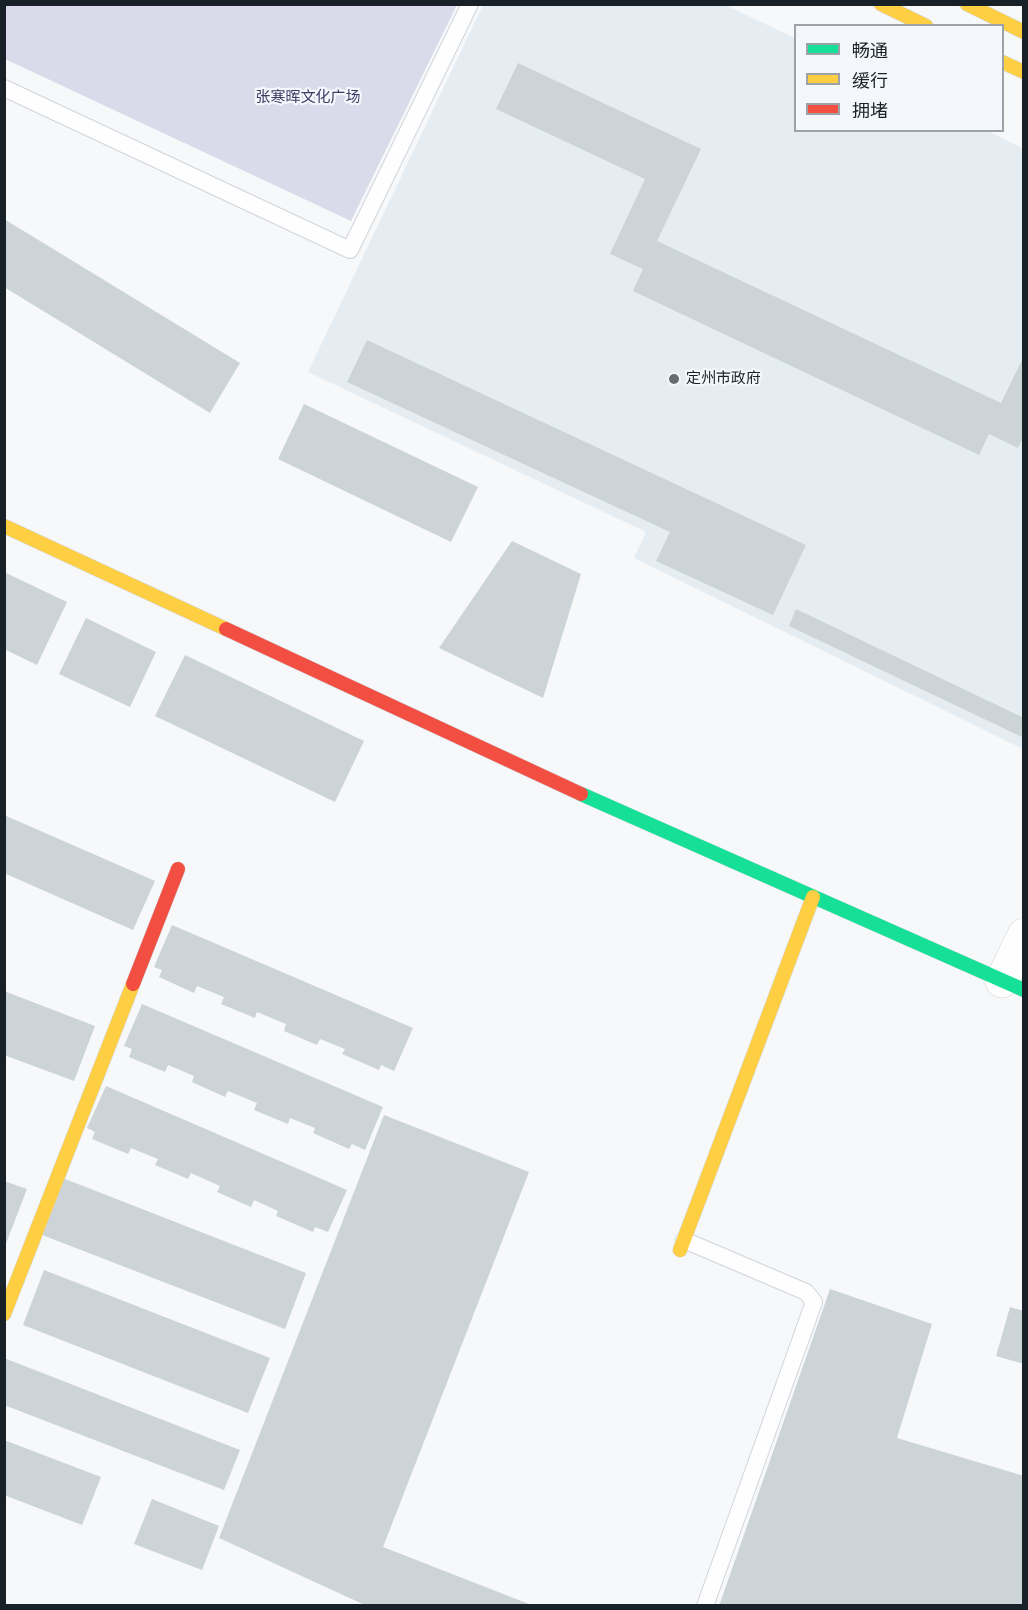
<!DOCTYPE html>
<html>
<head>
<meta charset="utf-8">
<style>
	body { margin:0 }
	#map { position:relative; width:1028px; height:1610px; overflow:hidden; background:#f6f8fa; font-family:"DejaVu Sans","Noto Sans SC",sans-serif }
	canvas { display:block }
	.frame { position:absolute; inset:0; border:6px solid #192128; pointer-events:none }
	.legend { position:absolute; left:794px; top:24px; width:210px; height:108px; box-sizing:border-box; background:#f4f8fc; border:2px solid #9ca2a7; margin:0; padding:8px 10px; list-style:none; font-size:18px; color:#192128 }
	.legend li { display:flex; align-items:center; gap:12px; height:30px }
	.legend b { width:30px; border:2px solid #9ca2a7 }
</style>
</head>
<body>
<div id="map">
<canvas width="1028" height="1610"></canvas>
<div class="frame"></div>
<ul class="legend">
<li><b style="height:8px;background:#16e098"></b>畅通</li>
<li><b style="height:8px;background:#ffcf43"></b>缓行</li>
<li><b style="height:8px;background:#f24e42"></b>拥堵</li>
</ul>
</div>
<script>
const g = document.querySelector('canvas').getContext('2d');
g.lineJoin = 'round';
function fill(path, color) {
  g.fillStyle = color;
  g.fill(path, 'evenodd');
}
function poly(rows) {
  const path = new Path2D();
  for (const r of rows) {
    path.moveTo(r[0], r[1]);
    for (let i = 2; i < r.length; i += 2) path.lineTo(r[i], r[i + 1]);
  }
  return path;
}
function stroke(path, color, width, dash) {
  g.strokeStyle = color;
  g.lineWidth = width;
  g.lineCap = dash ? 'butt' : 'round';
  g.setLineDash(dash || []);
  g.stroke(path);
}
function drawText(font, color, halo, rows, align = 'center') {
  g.font = font + ' "DejaVu Sans","Noto Sans SC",sans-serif';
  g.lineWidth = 4.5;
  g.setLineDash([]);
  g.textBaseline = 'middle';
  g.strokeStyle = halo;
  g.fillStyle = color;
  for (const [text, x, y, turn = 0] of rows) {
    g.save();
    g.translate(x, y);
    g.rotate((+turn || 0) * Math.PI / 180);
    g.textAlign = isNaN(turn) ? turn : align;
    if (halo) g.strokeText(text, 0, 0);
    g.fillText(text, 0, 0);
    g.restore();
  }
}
const built = poly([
	[483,5,725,5,795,38,796,130,987,131,1023,148,1023,749,634,558,646,532,308,372]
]);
const green = poly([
	[5,4,457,4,457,5,351,221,5,59]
]);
const building = poly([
	[518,63,701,149,657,241,1001,403,1024,356,1024,436,1018,448,989,434,979,455,633,291,643,269,610,254,645,179,496,109],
	[4,219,240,363,210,413,4,287],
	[367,340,806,545,773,615,656,561,670,532,347,382],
	[304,404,478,487,451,542,278,459],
	[512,541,581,574,543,698,439,648],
	[4,572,67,602,37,665,4,649],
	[796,609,1024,718,1024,738,789,626],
	[86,618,156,652,130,707,59,674],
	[185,655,364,741,335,802,155,716],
	[4,815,155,881,133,930,4,873],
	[172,925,413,1028,394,1071,381,1065,379,1070,342,1054,345,1049,320,1039,317,1045,284,1031,286,1024,257,1012,255,1018,221,1004,224,997,197,986,194,993,159,977,162,970,154,967],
	[4,991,95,1026,74,1081,4,1055],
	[142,1004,383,1107,365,1150,352,1144,349,1149,313,1133,315,1128,290,1118,288,1124,254,1110,257,1103,228,1091,225,1097,192,1082,194,1076,168,1065,165,1072,129,1057,132,1049,124,1046],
	[106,1086,347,1190,328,1232,315,1227,313,1232,276,1216,278,1211,254,1200,251,1207,217,1192,220,1186,191,1173,188,1179,155,1165,158,1159,131,1148,128,1154,92,1139,95,1132,87,1128],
	[384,1115,529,1172,383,1547,534,1606,367,1606,219,1538],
	[60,1177,306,1273,285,1329,37,1233],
	[4,1181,27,1189,5,1246,4,1246],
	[44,1270,270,1358,248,1413,23,1325],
	[830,1289,932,1324,897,1438,1024,1476,1024,1606,719,1606],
	[1010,1307,1024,1311,1024,1364,996,1356],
	[4,1358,240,1450,224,1490,4,1405],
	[4,1440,101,1477,82,1525,4,1495],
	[152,1499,219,1526,202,1570,134,1544]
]);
const lane = poly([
	[4,88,350,250,470,4],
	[684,1240,806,1292,814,1302,705,1606]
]);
const street = poly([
	[1002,981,1024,935]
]);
const fast = poly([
	[581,794,1024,990]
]);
const slow = poly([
	[881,4,926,26],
	[967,4,1024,32],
	[1002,62,1024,72],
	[4,526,226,629],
	[680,1250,813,897],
	[4,1314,133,984]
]);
const jam = poly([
	[226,629,581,794],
	[133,984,178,869]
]);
const markers = [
	[674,379,6,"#666c72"]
];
const parkNames = [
	["张寒晖文化广场",308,98]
];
const poiNames = [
	["定州市政府",686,379]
];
fill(built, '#e5edf3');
fill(green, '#dbdaeb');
fill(building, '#ccd4d8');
stroke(lane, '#d0d5db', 18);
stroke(street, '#d0d5db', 34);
stroke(fast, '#d0d5db', 15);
stroke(slow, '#d0d5db', 15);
stroke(jam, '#d0d5db', 15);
stroke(lane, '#fefefe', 16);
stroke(street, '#fefefe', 33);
stroke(fast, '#16e098', 14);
stroke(slow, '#ffcf43', 14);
stroke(jam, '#f24e42', 14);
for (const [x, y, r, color] of markers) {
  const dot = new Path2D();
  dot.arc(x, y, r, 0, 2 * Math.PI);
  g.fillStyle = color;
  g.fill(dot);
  stroke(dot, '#f4f8fc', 2);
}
drawText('15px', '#3f3964', '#f4f8fc', parkNames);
drawText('15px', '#192128', '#f4f8fc', poiNames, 'left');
</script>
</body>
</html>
